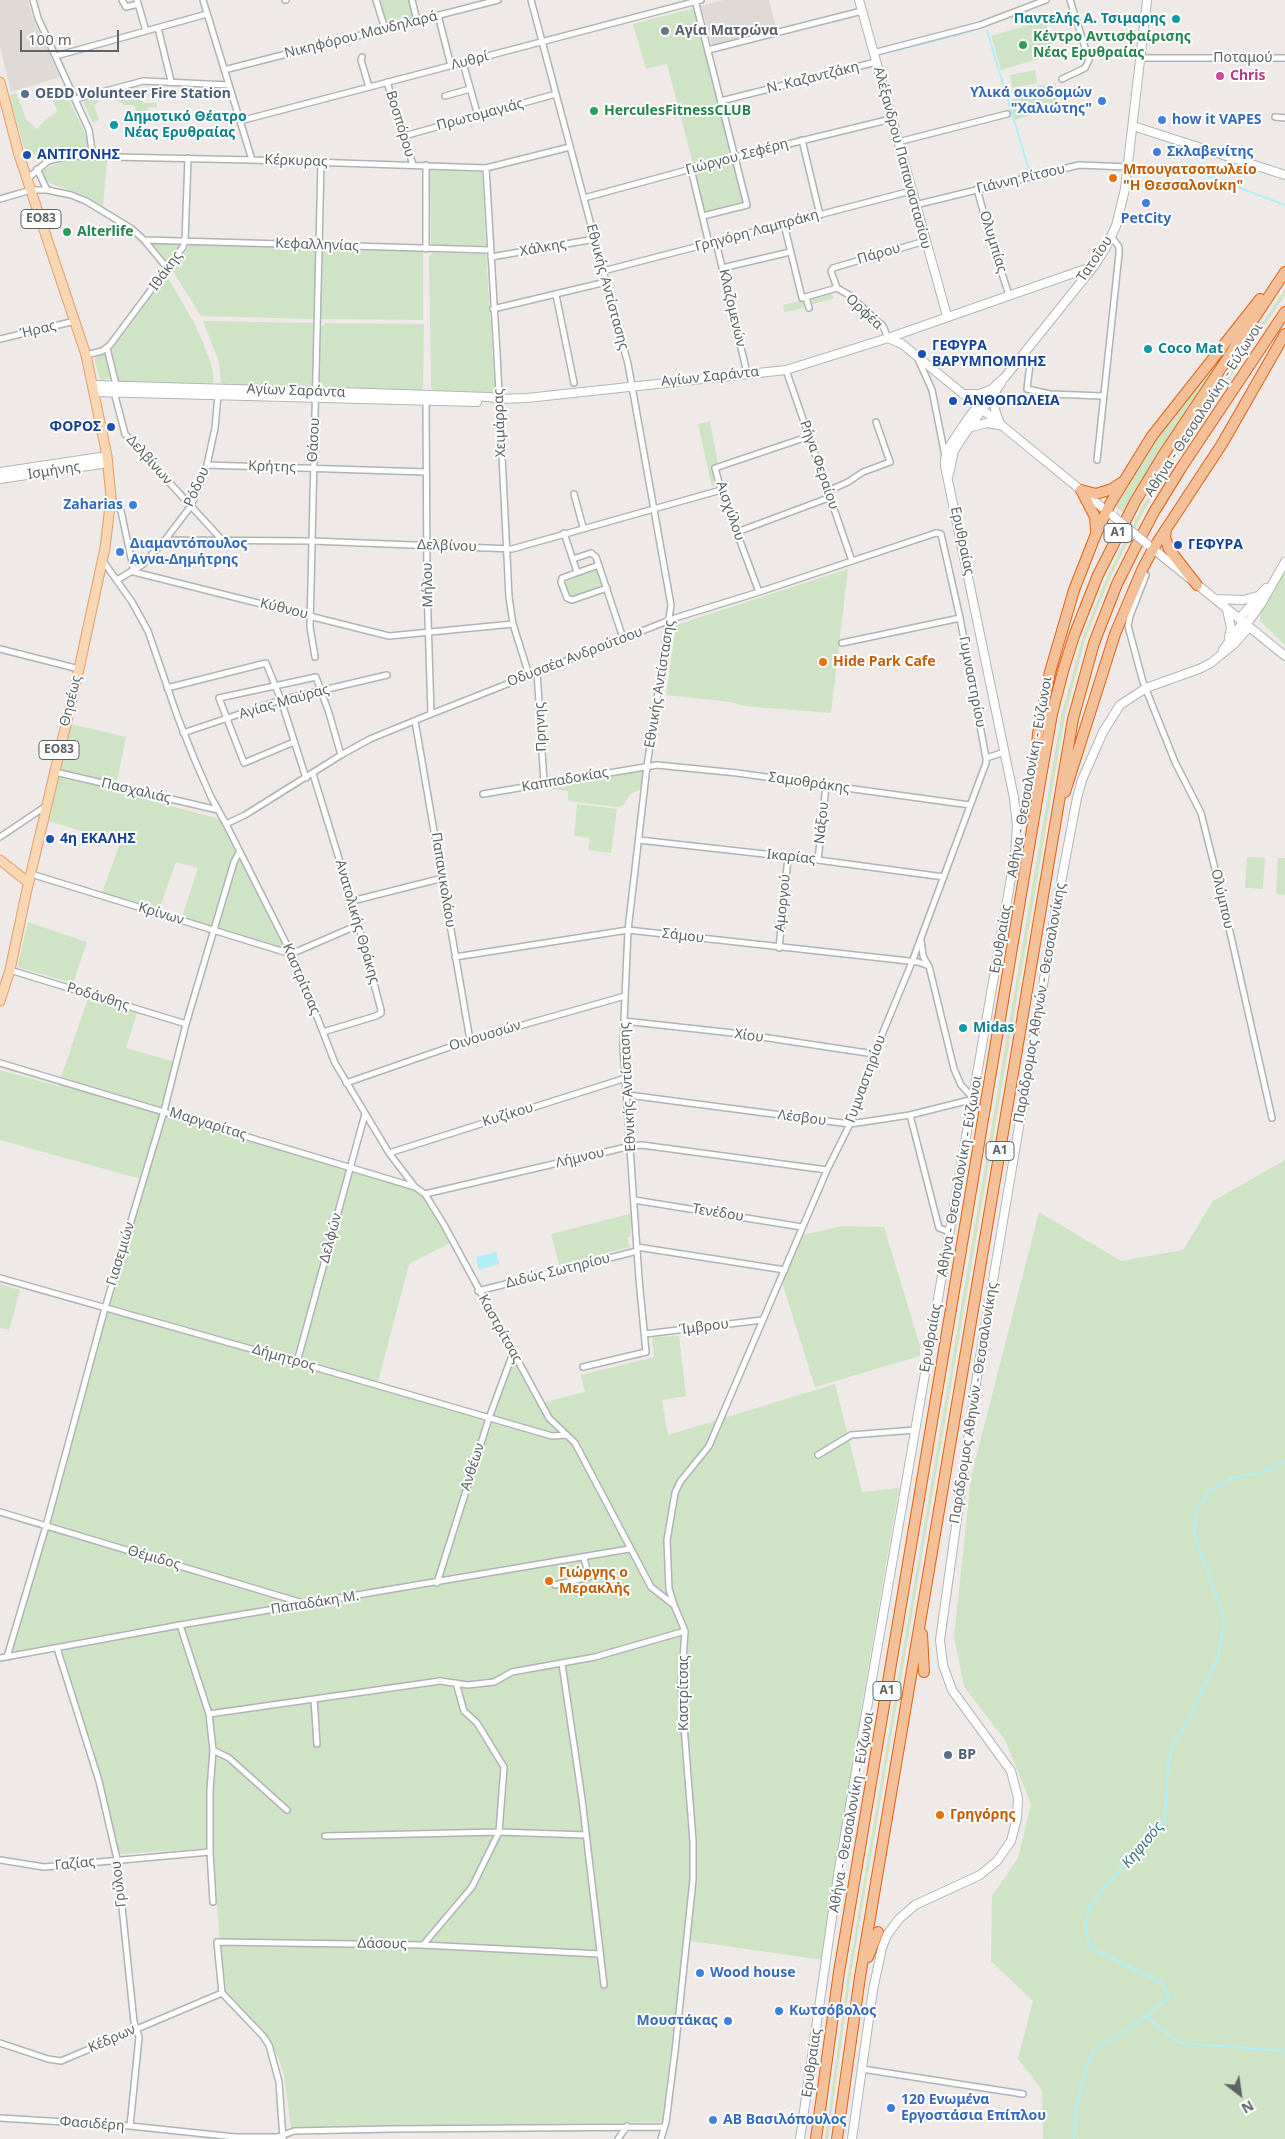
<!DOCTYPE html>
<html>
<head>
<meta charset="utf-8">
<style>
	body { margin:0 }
	#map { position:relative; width:1285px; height:2139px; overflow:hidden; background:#efeae7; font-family:"Noto Sans",sans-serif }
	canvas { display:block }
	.north { position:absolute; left:1215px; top:2069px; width:50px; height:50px; -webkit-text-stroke:4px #fff; paint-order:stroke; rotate:150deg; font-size:14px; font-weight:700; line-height:20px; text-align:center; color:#5e6465 }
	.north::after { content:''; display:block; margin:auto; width:18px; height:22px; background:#5e6465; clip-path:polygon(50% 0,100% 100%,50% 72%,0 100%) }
	.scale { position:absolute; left:20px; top:30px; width:99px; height:22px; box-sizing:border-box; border:2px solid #5e6465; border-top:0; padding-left:6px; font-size:15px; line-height:18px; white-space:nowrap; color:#5e6465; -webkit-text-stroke:4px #fff; paint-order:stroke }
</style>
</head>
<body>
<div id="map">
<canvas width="1285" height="2139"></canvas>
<div class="north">N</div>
<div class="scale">100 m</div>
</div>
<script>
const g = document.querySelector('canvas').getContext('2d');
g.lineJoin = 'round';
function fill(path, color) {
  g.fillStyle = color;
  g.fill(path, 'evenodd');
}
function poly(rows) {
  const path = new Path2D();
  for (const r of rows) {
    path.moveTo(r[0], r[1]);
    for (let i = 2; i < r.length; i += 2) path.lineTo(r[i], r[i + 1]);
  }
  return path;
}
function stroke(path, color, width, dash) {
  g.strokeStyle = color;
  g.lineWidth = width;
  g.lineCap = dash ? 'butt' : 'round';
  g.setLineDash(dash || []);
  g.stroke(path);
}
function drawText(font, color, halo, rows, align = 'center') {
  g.font = font + ' "Noto Sans",sans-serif';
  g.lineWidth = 4;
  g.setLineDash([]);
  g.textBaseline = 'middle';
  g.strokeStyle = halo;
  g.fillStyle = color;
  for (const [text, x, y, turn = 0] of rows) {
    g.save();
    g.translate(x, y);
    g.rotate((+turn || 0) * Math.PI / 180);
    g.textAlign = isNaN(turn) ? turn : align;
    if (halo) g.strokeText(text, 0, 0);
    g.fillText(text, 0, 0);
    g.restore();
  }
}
const education = poly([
	[0,0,28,0,32,15,60,77,11,92,0,46],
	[723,0,769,0,777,31,715,46,712,45,701,6]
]);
const green = poly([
	[378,0,409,0,414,19,388,25,385,22],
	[695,8,731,153,693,164,667,64,646,69,633,24],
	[1045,20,1055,54,1001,70,991,36],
	[1035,70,1037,83,1012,88,1010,75],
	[1056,83,1056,107,1015,120,1010,101,1038,90,1037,86],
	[138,86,138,97,144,103,157,103,157,108,149,107,146,112,141,113,136,111,134,105,125,105,116,100,100,100,94,106,99,120,93,123,83,102],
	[64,89,88,140,88,151,82,154,54,154,44,160,24,148,9,95,16,93,26,119,37,129,46,119,55,114,57,110,51,97],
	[68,159,107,161,103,206,83,195,47,182,41,172,42,170],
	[733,162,743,203,705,214,695,172],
	[430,169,482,172,486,246,431,245],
	[154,243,179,244,179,246,170,261,167,262,153,246],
	[190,245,316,248,314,319,201,316,172,270],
	[322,248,423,252,423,320,320,319],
	[433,253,486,254,495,389,492,393,434,392,431,387,429,256],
	[167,276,196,326,211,363,214,379,213,384,119,382,118,380,112,350],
	[1285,289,1285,295,1173,463,1146,507,1126,545,1109,580,1085,640,1065,716,851,1974,828,2139,825,2139,848,1974,1061,716,1082,639,1106,579,1143,505,1170,461],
	[829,293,835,298,811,305,810,299],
	[803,300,805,308,784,312,783,305],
	[203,321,314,323,313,389,223,385,221,383,219,362],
	[325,323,424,324,423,391,323,388,319,385,321,327],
	[1240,331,1160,452,1124,513,1115,506,1153,442],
	[104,353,110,378,101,382,94,359],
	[710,421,718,464,713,466,718,485,712,487,698,424],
	[596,569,598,570,602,586,573,598,569,596,565,582],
	[848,569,831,713,744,706,731,702,666,695,676,625],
	[1285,571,1285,645,1260,621,1261,609],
	[71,724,126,737,115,791,219,819,285,949,182,917,198,868,176,862,159,910,102,893,120,843,49,821],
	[644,765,642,789,630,794,623,806,618,807,568,801,568,791,551,789,550,782],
	[577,804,617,809,611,853,588,850,590,838,574,836],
	[1247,857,1265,858,1263,889,1245,888],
	[1278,858,1285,858,1285,895,1276,894],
	[28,922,87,942,73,983,17,967],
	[88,998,137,1013,126,1048,175,1062,141,1179,0,1140,0,1070,58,1086],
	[164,1111,415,1189,424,1195,452,1242,409,1264,378,1382,489,1417,513,1354,540,1403,585,1392,581,1375,654,1357,652,1337,679,1336,686,1396,662,1400,668,1435,835,1384,862,1492,899,1488,862,1704,823,1960,684,1940,662,2122,291,2128,284,2076,279,2059,264,2031,223,1989,213,1848,120,1854,93,1747,75,1700,61,1645,11,1653],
	[1285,1160,1285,2139,1043,2139,1042,2090,1018,2059,1033,2001,991,1961,992,1896,1018,1858,1031,1804,1005,1740,964,1687,954,1637,971,1477,1039,1212,1121,1261,1183,1250,1213,1201],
	[633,1213,630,1237,627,1237,630,1247,559,1265,551,1234],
	[843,1226,884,1227,920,1346,920,1356,815,1387,780,1276,797,1236],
	[0,1284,20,1290,9,1330,0,1328]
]);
const water = poly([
	[496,1252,499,1264,479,1270,476,1257]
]);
const stream = poly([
	[987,31,1029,170],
	[968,32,973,31],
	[954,36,962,34],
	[894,51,949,37],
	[1134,167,1180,165,1285,205],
	[1147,2017,1179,2043,1285,2051],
	[1074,2139,1076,2109,1084,2073,1094,2050,1146,2017,1169,1997,1162,1983,1089,1947,1085,1925,1089,1910,1100,1893,1123,1866,1150,1840,1165,1819,1168,1765,1172,1747,1187,1723,1219,1655,1224,1618,1194,1534,1196,1511,1210,1490,1234,1477,1259,1473,1285,1462]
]);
const street = poly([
	[33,0,38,18,89,130,93,157],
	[122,0,126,7,138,4],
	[137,0,146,31],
	[203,0,252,160],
	[285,0,286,0],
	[376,0,385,29],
	[412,0,417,21],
	[531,0,628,364,671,605,647,766,628,930,624,1021,623,1046,639,1279,646,1352,583,1367],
	[695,0,747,205,703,216],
	[438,15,451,66],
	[158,28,171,81],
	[708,50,862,11],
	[873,53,980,25,1046,0],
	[56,56,207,14],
	[362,57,361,60,369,87],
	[1141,58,1285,58],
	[463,63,478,116],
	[224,70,498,0],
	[1062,79,1085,68,1089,60,1070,0],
	[387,82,413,165],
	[445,96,470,89],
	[76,99,143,81,229,85],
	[721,101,876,62],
	[1275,117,1285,118],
	[240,121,701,0],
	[404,136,556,94],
	[802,140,820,215],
	[898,142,1007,114],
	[486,168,497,354,509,597,513,624,529,675],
	[37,169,47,190],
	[691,169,709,244],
	[27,179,48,161,68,156,252,160,486,168,570,147],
	[977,189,992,243,1009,295],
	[584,198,735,157,891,119],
	[0,199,31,190,47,190,71,195,86,201,132,229,144,240,168,269],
	[915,205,1079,165,1128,167],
	[784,224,802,298,837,288],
	[144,240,490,250],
	[716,242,747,373],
	[426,249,426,165],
	[491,257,595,239],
	[722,268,790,252],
	[603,271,911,191],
	[837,288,831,271,833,268,925,241],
	[837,288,849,295,883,326,888,338],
	[556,295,574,383],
	[806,297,809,308],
	[493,309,606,282],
	[0,339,75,321],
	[107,348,116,385],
	[1024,353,1030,364,1027,389,1050,394,1103,396],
	[86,355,102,351,110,345,183,247,185,241,188,158],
	[918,359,932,390,945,456],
	[786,370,852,561],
	[114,392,125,434,222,540],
	[426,399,427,586,431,714],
	[1097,460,1119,254,1119,247,1111,236],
	[207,465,426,472],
	[828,491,848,482,863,472,890,462,876,422],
	[574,494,583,527],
	[112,499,121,511,134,572,146,575,389,636,513,624],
	[737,532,831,497],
	[564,533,577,572],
	[165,540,312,541,512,549,721,490],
	[573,559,591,553,596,557,623,638],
	[103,561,132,602,148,631,178,718,196,763,211,797,226,824,296,963,335,1063,389,1153,415,1187,425,1194,443,1223,549,1418,575,1443,651,1587,674,1605,685,1631,681,1688,693,1841,693,1880,675,2051,666,2122,661,2139],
	[599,565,565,577,562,578,561,582,567,598,572,600,607,588],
	[1146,575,1130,616,1128,626,1143,682,1175,762,1201,813,1223,901,1272,1118],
	[117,580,142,565,165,540,191,506,207,465,215,428,218,395],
	[759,592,721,490,715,468,810,436],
	[842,643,960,618],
	[0,649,79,669],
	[315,657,310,627,321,162],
	[537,671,544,783],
	[167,688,266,663,281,700,306,778],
	[415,721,470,1040],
	[183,733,281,700,387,675],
	[294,742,244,763,219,698,316,677,329,713,341,755],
	[986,758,1005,752],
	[55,772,218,810],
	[313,774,352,901,381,1010,381,1013,376,1016,323,1032],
	[483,794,657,765,737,773,970,805],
	[226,824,245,815,341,755,370,739,431,714,675,618,759,592,936,533,941,534,960,618,986,758,986,763,912,962,874,1054,850,1124,827,1170,709,1446,680,1482,675,1493,667,1540,669,1589,674,1605],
	[0,837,46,806],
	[639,840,818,860,944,877],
	[818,860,826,785],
	[31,874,291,954],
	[352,901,443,878],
	[921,940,923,956,928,965],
	[779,948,788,857],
	[291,954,358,925],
	[455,957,628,930,918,962,929,966,954,1069,961,1085,974,1099,910,1115,850,1124,628,1095],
	[10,970,186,1024],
	[624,1021,742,1034,874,1054],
	[0,1063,415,1187],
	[346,1083,470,1040,625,996],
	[910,1115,939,1228,950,1232],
	[389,1153,626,1078],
	[425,1194,631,1146,642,1145,827,1170],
	[634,1200,802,1227],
	[637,1247,785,1270],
	[0,1278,297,1362,552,1436,567,1435],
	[478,1291,637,1251],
	[645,1334,762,1320],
	[297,1362,365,1114],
	[818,1455,851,1435,915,1430],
	[0,1512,306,1604],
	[437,1583,489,1418,513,1353],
	[555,1585,589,1577,584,1558],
	[180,1625,209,1714,213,1750,210,1790,210,1852,213,1902],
	[57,1648,99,1781,117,1859,134,2022,139,2037,130,2126],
	[7,1657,46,1526,105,1308,164,1111,186,1024,234,862,239,853],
	[0,1658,180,1625,629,1549],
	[562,1664,582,1799,604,1985],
	[314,1699,317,1744],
	[209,1714,440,1681,468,1685,494,1682,512,1672,595,1657,685,1631],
	[213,1750,229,1758,287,1810],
	[325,1836,499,1832,586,1835],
	[0,1860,44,1867,210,1852],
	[423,1945,472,1887,499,1832,504,1767,477,1723,464,1711,456,1683],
	[222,1993,217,1942,423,1945,600,1954],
	[222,1993,263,2036,269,2045,279,2082,283,2139],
	[0,2043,48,2059,61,2061,222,1993],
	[862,2069,1023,2094],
	[0,2118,130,2126,235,2137,278,2137,294,2131,391,2129,663,2127],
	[618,2139,627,2126]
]);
const secondary = poly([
	[859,0,947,316],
	[1133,126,1285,175],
	[888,338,902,344,1109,513],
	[93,385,371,393,489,397,499,399,527,398,786,370,888,338,1094,266],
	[94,392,477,402],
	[963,394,980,394,990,390],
	[996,394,995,410,1000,424],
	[971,427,987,423,999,425],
	[0,472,107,456],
	[949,474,954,451,960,441,1001,383],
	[0,479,108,463],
	[1151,547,1285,656],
	[1215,599,1243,600,1258,596],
	[1227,610,1231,628,1229,637],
	[1239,619,1266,588],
	[1246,625,1261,604,1285,562],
	[1223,650,1243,622],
	[800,2139,839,1869,1015,855,1017,826,1014,798,945,466,945,459,949,447,969,417,992,389,1005,377,1094,266,1105,249,1116,226,1125,189,1147,0],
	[852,2139,873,1990,882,1948,887,1935,899,1919,915,1905,980,1875,997,1861,1011,1841,1017,1818,1018,1798,1011,1771,952,1690,943,1665,940,1640,978,1369,1055,914,1077,798,1082,780,1103,732,1120,705,1146,688,1199,669,1211,663,1234,644,1249,627]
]);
const primary = poly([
	[0,82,19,155,86,355,107,456,111,497,105,548,79,669,26,894,10,970,0,1001],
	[0,860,29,883]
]);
const highway = poly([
	[1081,490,1095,517,1096,530],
	[1081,490,1096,494,1112,489,1121,483],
	[1166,529,1165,537,1169,549,1197,585],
	[1033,789,1038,734,1050,672,1074,590,1096,534,1110,504,1152,436,1260,299],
	[1065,792,1115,634,1142,570,1153,549,1222,444,1285,334],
	[922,1634,924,1672],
	[868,1957,878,1932],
	[816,2139,839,1972,1039,788,1052,714,1063,671,1074,636,1098,575,1135,502,1162,457,1285,272],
	[837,2139,860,1977,1073,719,1094,643,1117,584,1134,550,1154,512,1181,468,1285,312]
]);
const secondaryBridge = poly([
	[1113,516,1147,544]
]);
const markers = [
	[1176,19,5,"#0f9aa8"],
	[665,31,5,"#6b7280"],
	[1023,45,5,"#2e9e5b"],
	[1220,76,5,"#d1479c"],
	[25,94,5,"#5c6f8a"],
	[1102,101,5,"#3f7fe0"],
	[594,111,5,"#2e9e5b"],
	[1162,120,5,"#3f7fe0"],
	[114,125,5,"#0f9aa8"],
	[1157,152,5,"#3f7fe0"],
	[27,155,5,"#1a4fb4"],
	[1113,178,5,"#e8710a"],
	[1146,203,5,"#3f7fe0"],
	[67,232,5,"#2e9e5b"],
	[1148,349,5,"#0f9aa8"],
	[922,354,5,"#1a4fb4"],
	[953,401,5,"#1a4fb4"],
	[111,427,5,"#1a4fb4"],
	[133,505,5,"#3f7fe0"],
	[1178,545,5,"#1a4fb4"],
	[120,552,5,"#3f7fe0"],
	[823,662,5,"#e8710a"],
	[50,839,5,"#1a4fb4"],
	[963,1028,5,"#0f9aa8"],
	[549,1581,5,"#e8710a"],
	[948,1755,5,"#5c6f8a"],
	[940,1815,5,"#e8710a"],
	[700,1973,5,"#3f7fe0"],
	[779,2011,5,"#3f7fe0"],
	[728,2021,5,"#3f7fe0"],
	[891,2108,5,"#3f7fe0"],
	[713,2120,5,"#3f7fe0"]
];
const shields = [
	[41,219,40],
	[1118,533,28],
	[59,750,40],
	[1000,1151,28],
	[887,1691,28]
];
const shieldNames = [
	["ΕΟ83",41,219],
	["Α1",1118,533],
	["ΕΟ83",59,750],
	["Α1",1000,1151],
	["Α1",887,1691]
];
const cultureNames = [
	["Παντελής Α. Τσιμαρης",1166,19,"right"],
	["Δημοτικό Θέατρο",124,117],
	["Νέας Ερυθραίας",124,133],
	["Coco Mat",1158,349],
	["Midas",973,1028]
];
const worshipNames = [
	["Αγία Ματρώνα",675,31]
];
const streetNames = [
	["Νικηφόρου Μανδηλαρά",361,35,-14],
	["Ποταμού",1243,58],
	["Λυθρί",470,61,-15],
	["Ν. Καζαντζάκη",813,78,-14],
	["Πρωτομαγιάς",480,115,-15],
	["Βοσπόρου",400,124,73],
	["Γιώργου Σεφέρη",737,157,-15],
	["Αλέξανδρου Παπαναστασίου",902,158,75],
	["Κέρκυρας",296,161,2],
	["Γιάννη Ρίτσου",1021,179,-13],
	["Γρηγόρη Λαμπράκη",757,231,-15],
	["Ολυμπίας",993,242,73],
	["Κεφαλληνίας",317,245,2],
	["Χάλκης",543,248,-10],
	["Πάρου",879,254,-16],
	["Τατοΐου",1095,259,-56],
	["Ιθάκης",166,271,-54],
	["Εθνικής Αντίστασης",607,287,75],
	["Κλαζομενών",732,308,77],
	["Ορφέα",864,312,43],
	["Ήρας",38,330,-14],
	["Αγίων Σαράντα",710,377,-6],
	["Αγίων Σαράντα",296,391,2],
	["Αθήνα - Θεσσαλονίκη - Εύζωνοι",1204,410,-57],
	["Χειμάρρας",500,423,-92],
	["Θάσου",314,440,-87],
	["Δελβίνων",149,460,48],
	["Ρήγα Φεραίου",819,465,71],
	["Κρήτης",272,467,2],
	["Ισμήνης",54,471,-9],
	["Ρόδου",197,487,-66],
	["Αισχύλου",730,511,71],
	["Ερυθραίας",962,541,78],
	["Δελβίνου",447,546,2],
	["Μήλου",428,585,-91],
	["Κύθνου",284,609,14],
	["Οδυσσέα Ανδρούτσου",575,657,-21],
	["Γυμναστηρίου",972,682,79],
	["Εθνικής Αντίστασης",660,684,-81],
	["Θησέως",71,701,-76],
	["Αγίας Μαύρας",284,702,-16],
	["Πρηνης",541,727,-93],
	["Αθήνα - Θεσσαλονίκη - Εύζωνοι",1030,777,-80],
	["Καππαδοκίας",565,780,-10],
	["Σαμοθράκης",809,783,8],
	["Πασχαλιάς",136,791,13],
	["Νάξου",822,823,-84],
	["Ικαρίας",791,857,6],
	["Παπανικολάου",443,880,81],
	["Ολύμπου",1222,899,77],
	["Αμοργού",783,903,-84],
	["Κρίνων",161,914,17],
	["Ανατολικής Θράκης",357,922,74],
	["Σάμου",683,936,7],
	["Ερυθραίας",1001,939,-80],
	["Καστρίτσας",301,979,67],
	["Ροδάνθης",98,997,17],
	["Παράδρομος Αθηνών - Θεσσαλονίκης",1040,1003,-80],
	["Οινουσσών",485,1036,-17],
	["Χίου",749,1036,8],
	["Γυμναστηρίου",866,1079,-70],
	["Εθνικής Αντίστασης",628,1087,-93],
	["Κυζίκου",508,1115,-17],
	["Λέσβου",802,1118,7],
	["Μαργαρίτας",208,1124,17],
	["Λήμνου",580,1158,-13],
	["Αθήνα - Θεσσαλονίκη - Εύζωνοι",960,1176,-80],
	["Τενέδου",718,1213,9],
	["Δελφών",331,1238,-75],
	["Γιασεμιών",121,1254,-73],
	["Διδώς Σωτηρίου",558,1271,-14],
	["Ίμβρου",704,1327,-7],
	["Καστρίτσας",500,1329,61],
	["Ερυθραίας",931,1338,-80],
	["Δήμητρος",284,1358,16],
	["Παράδρομος Αθηνών - Θεσσαλονίκης",974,1403,-81],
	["Ανθέων",473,1467,-72],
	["Θέμιδος",154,1558,16],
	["Παπαδάκη Μ.",315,1603,-9],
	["Καστρίτσας",684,1693,-90],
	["Αθήνα - Θεσσαλονίκη - Εύζωνοι",852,1812,-80],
	["Γαζίας",75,1864,-6],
	["Γρύλου",119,1884,-97],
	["Δάσους",382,1944,1],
	["Κέδρων",112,2039,-24],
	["Ερυθραίας",812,2063,-82],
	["Φασιδέρη",92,2124,4]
];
const leisureNames = [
	["Κέντρο Αντισφαίρισης",1033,37],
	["Νέας Ερυθραίας",1033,53],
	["HerculesFitnessCLUB",604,111],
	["Alterlife",77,232]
];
const hotelNames = [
	["Chris",1230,76]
];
const shopNames = [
	["Υλικά οικοδομών",1092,93,"right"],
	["\"Χαλιώτης\"",1092,109,"right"],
	["how it VAPES",1172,120],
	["Σκλαβενίτης",1167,152],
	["PetCity",1146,219,"center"],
	["Zaharias",123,505,"right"],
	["Διαμαντόπουλος",130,544],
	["Αννα-Δημήτρης",130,560],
	["Wood house",710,1973],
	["Κωτσόβολος",789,2011],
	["Μουστάκας",718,2021,"right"],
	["120 Ενωμένα",901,2100],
	["Εργοστάσια Επίπλου",901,2116],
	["ΑΒ Βασιλόπουλος",723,2120]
];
const serviceNames = [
	["OEDD Volunteer Fire Station",35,94],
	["BP",958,1755]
];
const transitNames = [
	["ΑΝΤΙΓΟΝΗΣ",37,155],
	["ΓΕΦΥΡΑ",932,346],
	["ΒΑΡΥΜΠΟΜΠΗΣ",932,362],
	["ΑΝΘΟΠΩΛΕΙΑ",963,401],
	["ΦΟΡΟΣ",101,427,"right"],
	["ΓΕΦΥΡΑ",1188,545],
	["4η ΕΚΑΛΗΣ",60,839]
];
const foodNames = [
	["Μπουγατσοπωλείο",1123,170],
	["\"Η Θεσσαλονίκη\"",1123,186],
	["Hide Park Cafe",833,662],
	["Γιώργης ο",559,1573],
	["Μερακλής",559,1589],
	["Γρηγόρης",950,1815]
];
const waterNames = [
	["Κηφισός",1143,1845,-50]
];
fill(education, '#dfdad5');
fill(green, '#cfe4c5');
fill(water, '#aeeff8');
stroke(stream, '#aeeff8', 2);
stroke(street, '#afb3b5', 8);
stroke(secondary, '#b1b6b8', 10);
stroke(primary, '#e69b69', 11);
stroke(highway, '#e26014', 12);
stroke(street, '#fff', 5);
stroke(secondary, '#fff', 8);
stroke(primary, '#f8d7b2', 9);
stroke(highway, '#f4c098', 10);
stroke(secondaryBridge, '#b1b6b8', 10, []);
stroke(secondaryBridge, '#fff', 8);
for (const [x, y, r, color] of markers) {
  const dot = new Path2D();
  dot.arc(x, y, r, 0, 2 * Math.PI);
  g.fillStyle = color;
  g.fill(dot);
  stroke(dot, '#fff', 2);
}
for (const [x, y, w] of shields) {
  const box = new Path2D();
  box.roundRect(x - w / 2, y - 9.5, w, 19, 4);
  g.fillStyle = '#fff';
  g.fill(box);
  stroke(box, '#5e6465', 1);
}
drawText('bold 12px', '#5e6465', null, shieldNames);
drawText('bold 14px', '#0d838f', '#fff', cultureNames, 'left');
drawText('bold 14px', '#5b616d', '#fff', worshipNames, 'left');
drawText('14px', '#5e6465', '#fff', streetNames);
drawText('bold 14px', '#27864d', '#fff', leisureNames, 'left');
drawText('bold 14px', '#b23c85', '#fff', hotelNames, 'left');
drawText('bold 14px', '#366cbe', '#fff', shopNames, 'left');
drawText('bold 14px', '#4e5e75', '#fff', serviceNames, 'left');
drawText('bold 14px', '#164399', '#fff', transitNames, 'left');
drawText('bold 14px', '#c56008', '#fff', foodNames, 'left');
drawText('italic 15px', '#3e7987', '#fff', waterNames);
</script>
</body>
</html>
